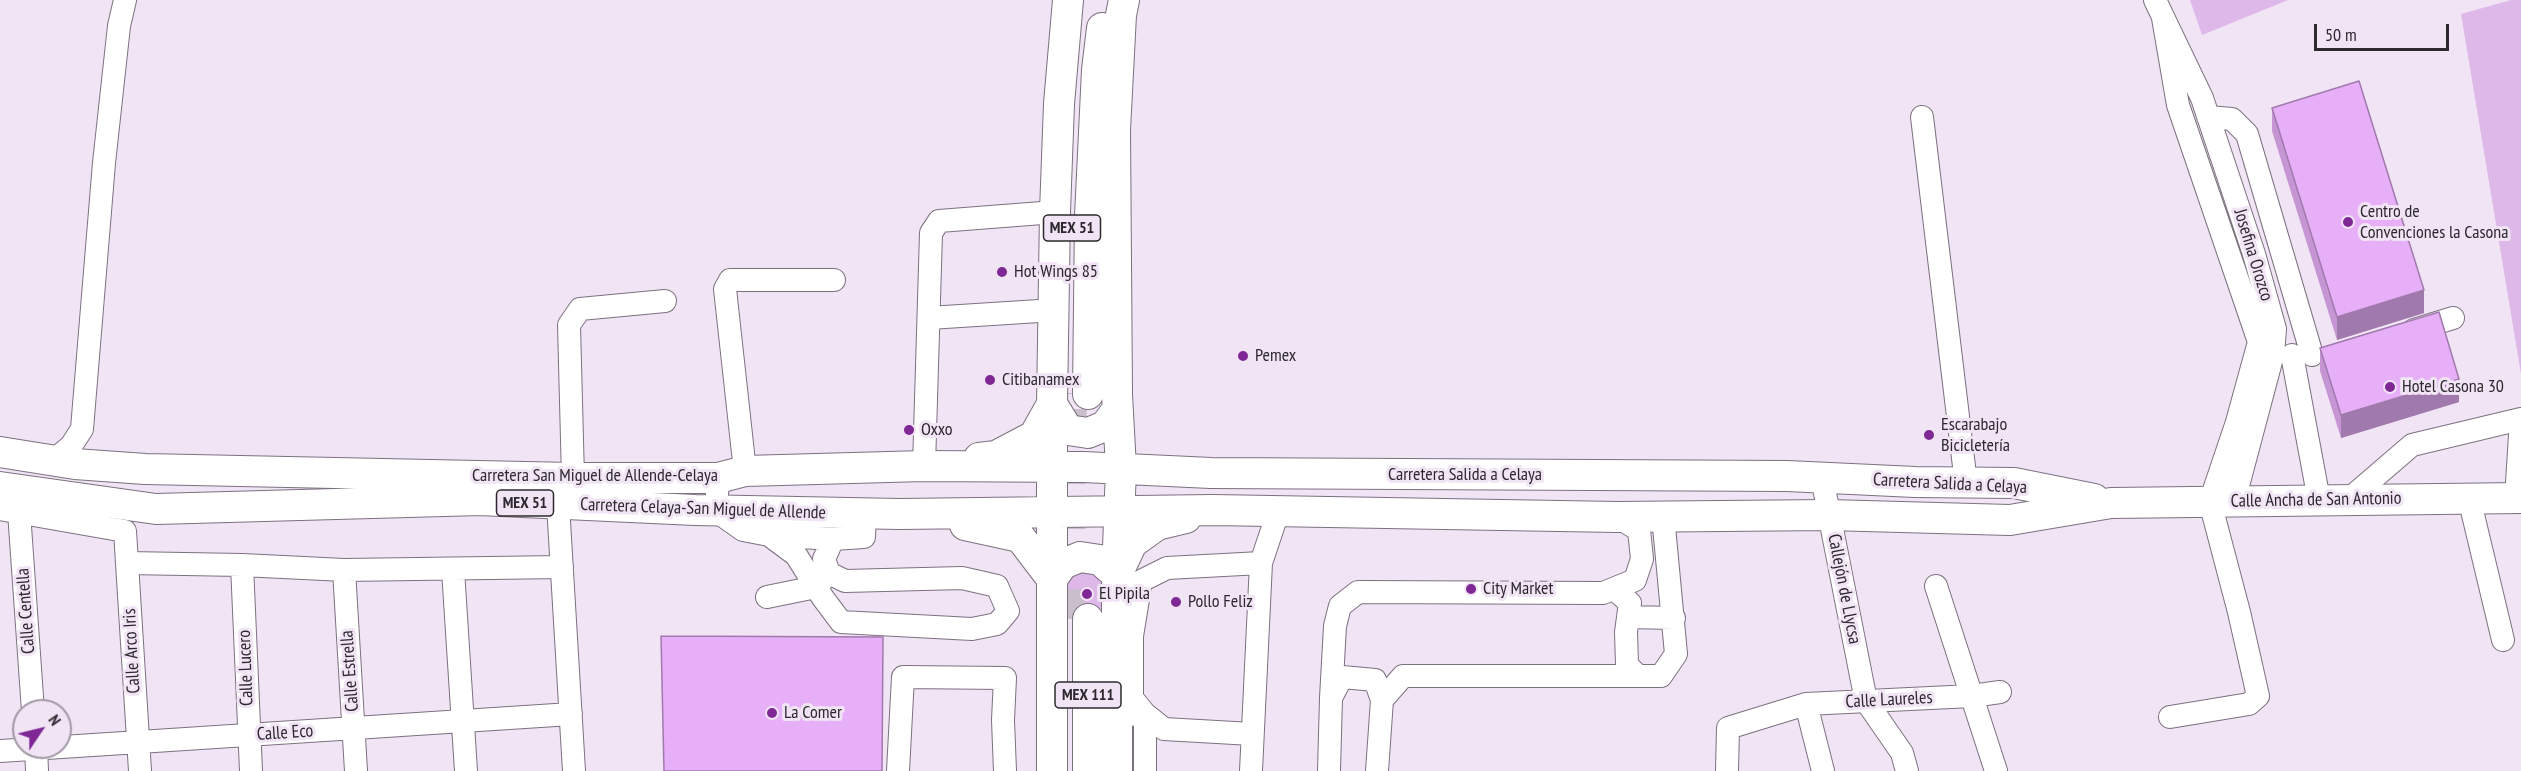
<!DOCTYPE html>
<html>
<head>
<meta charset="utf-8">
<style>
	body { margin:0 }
	#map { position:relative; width:2521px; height:771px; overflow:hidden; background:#f1e4f4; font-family:"PT Sans Narrow",sans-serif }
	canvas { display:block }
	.north { position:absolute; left:12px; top:699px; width:60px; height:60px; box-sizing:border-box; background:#f1e4f4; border:2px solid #a299a5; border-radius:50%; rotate:55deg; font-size:16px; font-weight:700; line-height:24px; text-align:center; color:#2c282e }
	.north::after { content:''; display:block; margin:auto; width:21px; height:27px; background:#7e2795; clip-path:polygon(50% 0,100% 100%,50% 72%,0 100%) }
	.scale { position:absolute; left:2314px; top:24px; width:135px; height:27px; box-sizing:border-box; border:3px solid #2c282e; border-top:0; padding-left:8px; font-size:18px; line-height:21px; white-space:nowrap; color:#2c282e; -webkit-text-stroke:4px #f1e4f4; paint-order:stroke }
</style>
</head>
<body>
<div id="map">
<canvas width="2521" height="771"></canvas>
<div class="north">N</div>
<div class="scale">50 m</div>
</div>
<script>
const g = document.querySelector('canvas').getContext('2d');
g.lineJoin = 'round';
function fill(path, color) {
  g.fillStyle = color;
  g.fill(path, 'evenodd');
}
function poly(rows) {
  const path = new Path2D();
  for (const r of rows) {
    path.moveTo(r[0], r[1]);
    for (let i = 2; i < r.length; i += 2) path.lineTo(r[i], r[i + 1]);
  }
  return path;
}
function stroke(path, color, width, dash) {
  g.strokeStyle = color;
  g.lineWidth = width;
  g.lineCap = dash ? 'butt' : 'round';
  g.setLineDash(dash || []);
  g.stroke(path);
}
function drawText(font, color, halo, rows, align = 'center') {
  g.font = font + ' "PT Sans Narrow",sans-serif';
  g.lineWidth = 6;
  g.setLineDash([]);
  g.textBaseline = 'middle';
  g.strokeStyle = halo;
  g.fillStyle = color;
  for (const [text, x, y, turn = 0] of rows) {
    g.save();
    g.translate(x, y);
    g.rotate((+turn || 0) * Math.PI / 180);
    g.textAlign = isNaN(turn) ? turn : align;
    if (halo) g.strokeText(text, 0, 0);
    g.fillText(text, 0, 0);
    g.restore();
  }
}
const green = poly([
	[2190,0,2288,0,2202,35],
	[2511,0,2521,0,2521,374,2461,14],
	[1080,565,1107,578,1108,609,1066,611,1065,578]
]);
const majorTunnel = poly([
	[1069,619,1072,393]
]);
const minor = poly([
	[2155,0,2202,98,2254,254,2275,329,2273,354,2234,501],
	[2163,18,2178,105,2259,342,2237,422,2210,502,2239,612,2258,696,2249,704,2170,717],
	[1922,117,1966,483],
	[2208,117,2232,119,2247,134,2312,355],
	[929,318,1055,310],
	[2414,330,2453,318],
	[2292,355,2319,500],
	[54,460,71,446,82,429,104,163,119,26,125,0],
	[924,466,931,233,939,221,1055,212],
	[745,471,725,289,730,280,834,280],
	[573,478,569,325,580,309,665,301],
	[718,478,716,511,743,530,769,535,796,555,823,598,841,622,972,629,997,624,1008,611,997,586,962,578,845,581,829,573,824,559,833,539,864,537,865,513],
	[1822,478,1866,701,1902,753,1907,771],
	[2469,498,2503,640],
	[2516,498,2521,420],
	[2348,500,2412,445,2521,419],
	[558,505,574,771],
	[0,509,125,531,140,771],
	[19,512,33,711],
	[769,535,833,539],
	[127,563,242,565,344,570,562,567],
	[242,565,251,771],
	[344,570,356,771],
	[453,570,466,771],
	[1936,586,1996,771],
	[1614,589,1630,603,1626,632,1627,665,1638,676],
	[767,597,816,587,826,576],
	[1628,617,1674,618],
	[1331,698,1335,626,1340,606,1358,592,1603,593,1635,580,1642,559,1639,530,1617,517],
	[1382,700,1403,676,1661,676,1676,654,1663,516],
	[1806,704,1823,771],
	[1135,715,1145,714,1164,729,1252,734],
	[36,747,37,771],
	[0,751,571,714],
	[898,771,903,677,1005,678,1003,720,1005,771],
	[1145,771,1145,714,1132,698,1132,636,1141,581,1167,568,1261,563],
	[1251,771,1261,563,1278,512],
	[1329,771,1331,698,1342,677,1375,680,1382,700,1377,771],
	[1727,771,1728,728,1806,704,1972,696,2000,692]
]);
const major = poly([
	[1088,394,1090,216,1097,70,1102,28],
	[1052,404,1068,430,1088,433,1105,426,1117,410],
	[0,452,75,464,145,469,573,478,718,478,745,471,924,466,1083,467,1211,473,1787,476,1915,482,2014,483,2094,499],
	[979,458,996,456,1034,436,1052,404],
	[0,487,156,509,480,500,695,510,900,514,1213,510,1617,517,1828,515,2010,520,2111,503,2521,498],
	[965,525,1020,537,1052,579],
	[1118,573,1132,543,1157,525,1186,518],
	[1052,579,1063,564,1080,557,1100,560,1117,575],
	[1052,771,1052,404,1055,212,1059,104,1068,0],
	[1088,771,1088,619],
	[1117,771,1117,575,1121,468,1117,394,1115,130,1121,15,1124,0]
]);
const wall = poly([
	[2272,108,2424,313,2337,340,2272,131],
	[2320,348,2459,402,2341,438,2320,371]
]);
const shadedWall = poly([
	[2424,290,2424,313,2337,340,2337,317],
	[2459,379,2459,402,2341,438,2341,415]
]);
const building = poly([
	[2359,81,2424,290,2337,317,2272,108,2359,81],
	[2439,312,2459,379,2341,415,2320,348,2439,312],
	[661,636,883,637,882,771,664,771,661,636]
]);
const markers = [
	[2348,222,6,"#7e2795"],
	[1002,272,6,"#7e2795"],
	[1243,356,6,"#7e2795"],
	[990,380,6,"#7e2795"],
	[2390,387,6,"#7e2795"],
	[909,430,6,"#7e2795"],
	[1929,435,6,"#7e2795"],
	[1471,589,6,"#7e2795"],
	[1087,594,6,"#7e2795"],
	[1176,602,6,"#7e2795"],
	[772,713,6,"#7e2795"]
];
const shields = [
	[1072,228,57],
	[525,503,57],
	[1088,695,66]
];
const shieldNames = [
	["MEX 51",1072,228],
	["MEX 51",525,503],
	["MEX 111",1088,695]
];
const poiNames = [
	["Centro de",2360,212],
	["Convenciones la Casona",2360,233],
	["Hot Wings 85",1014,272],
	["Pemex",1255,356],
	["Citibanamex",1002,380],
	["Hotel Casona 30",2402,387],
	["Escarabajo",1941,425],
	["Bicicletería",1941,446],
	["Oxxo",921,430],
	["City Market",1483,589],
	["El Pipila",1099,594],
	["Pollo Feliz",1188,602],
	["La Comer",784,713]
];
const streetNames = [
	["Josefina Orozco",2253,255,73],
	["Carretera Salida a Celaya",1465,475],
	["Carretera San Miguel de Allende-Celaya",595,476],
	["Carretera Salida a Celaya",1950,484,3],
	["Calle Ancha de San Antonio",2316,500,-1],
	["Carretera Celaya-San Miguel de Allende",703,509,2],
	["Callejón de Llycsa",1844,589,79],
	["Calle Centella",26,611,-94],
	["Calle Arco Iris",132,651,-93],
	["Calle Lucero",246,668,-92],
	["Calle Estrella",350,671,-94],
	["Calle Laureles",1889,700,-3],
	["Calle Eco",285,733,-4]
];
fill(green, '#deb8e9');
stroke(majorTunnel, '#cabecc', 30, [30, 15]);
stroke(minor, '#7c717f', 24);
stroke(major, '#7c717f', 32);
stroke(minor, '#fff', 22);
stroke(major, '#fff', 30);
fill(wall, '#c696d4');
fill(shadedWall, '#a17aad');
fill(building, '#e6aff7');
stroke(building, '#a17aad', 1.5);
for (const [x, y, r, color] of markers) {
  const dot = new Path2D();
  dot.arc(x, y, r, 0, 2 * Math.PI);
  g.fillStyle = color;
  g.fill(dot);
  stroke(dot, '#f1e4f4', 2);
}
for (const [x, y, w] of shields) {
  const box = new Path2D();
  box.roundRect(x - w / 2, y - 13, w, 26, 4.5);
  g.fillStyle = '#f1e4f4';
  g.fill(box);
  stroke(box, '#2c282e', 1.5);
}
drawText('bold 16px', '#2c282e', null, shieldNames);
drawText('18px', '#2c282e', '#f1e4f4', poiNames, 'left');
drawText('18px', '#2c282e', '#f1e4f4', streetNames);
</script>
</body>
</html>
